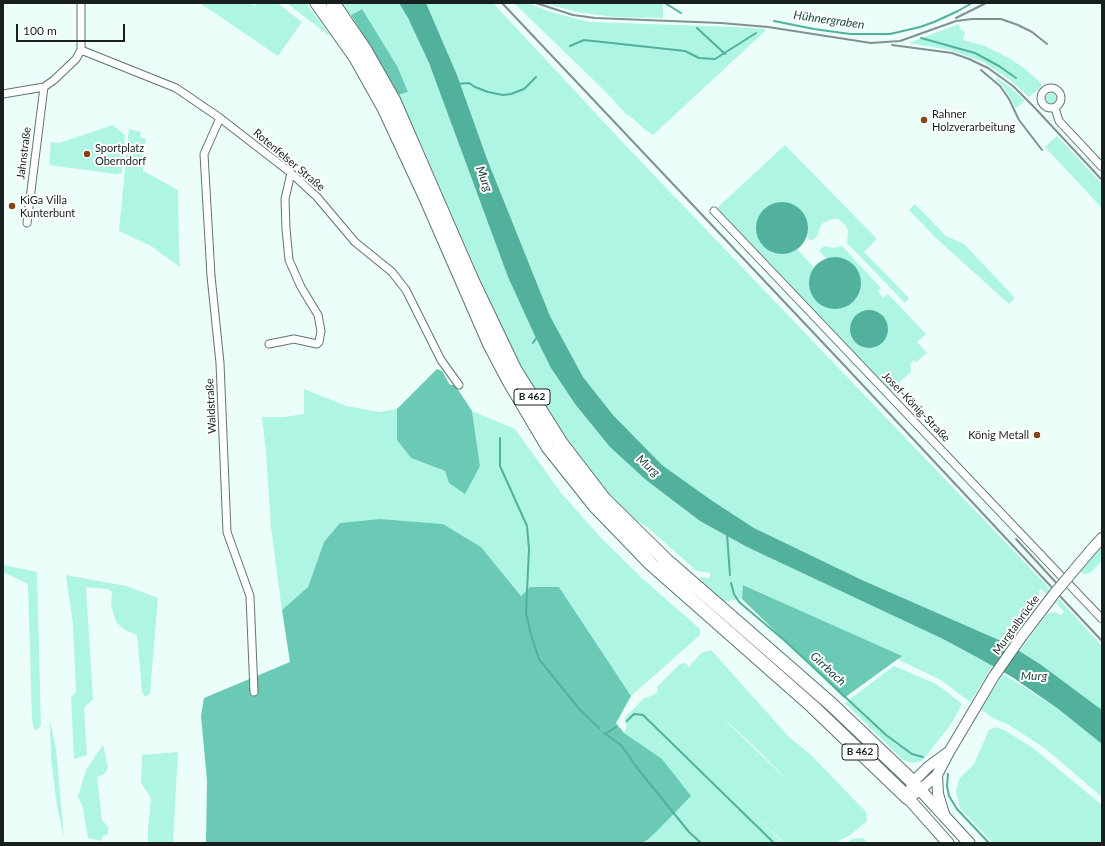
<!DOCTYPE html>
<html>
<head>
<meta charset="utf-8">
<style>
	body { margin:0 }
	#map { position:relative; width:1105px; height:846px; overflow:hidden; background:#ebfef9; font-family:Lato,sans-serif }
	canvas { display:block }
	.frame { position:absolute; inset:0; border:4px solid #17201e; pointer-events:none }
	.scale { position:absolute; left:16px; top:24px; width:109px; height:18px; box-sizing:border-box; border:2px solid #17201e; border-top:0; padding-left:5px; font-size:12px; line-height:14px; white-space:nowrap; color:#17201e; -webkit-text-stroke:3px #fff; paint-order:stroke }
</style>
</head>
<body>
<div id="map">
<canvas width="1105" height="846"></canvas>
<div class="frame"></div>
<div class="scale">100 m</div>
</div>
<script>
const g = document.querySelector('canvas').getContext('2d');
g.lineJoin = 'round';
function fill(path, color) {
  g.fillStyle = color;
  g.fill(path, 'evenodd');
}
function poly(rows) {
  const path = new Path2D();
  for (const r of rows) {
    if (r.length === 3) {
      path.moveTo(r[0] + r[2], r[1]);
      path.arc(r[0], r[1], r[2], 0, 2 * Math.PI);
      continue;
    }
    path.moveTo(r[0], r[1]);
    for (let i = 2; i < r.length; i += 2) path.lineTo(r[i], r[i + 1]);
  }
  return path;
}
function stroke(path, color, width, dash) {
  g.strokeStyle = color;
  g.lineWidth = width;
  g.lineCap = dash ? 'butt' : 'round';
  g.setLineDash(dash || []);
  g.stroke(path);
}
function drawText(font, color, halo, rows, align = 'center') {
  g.font = font + ' Lato,sans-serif';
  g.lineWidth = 4;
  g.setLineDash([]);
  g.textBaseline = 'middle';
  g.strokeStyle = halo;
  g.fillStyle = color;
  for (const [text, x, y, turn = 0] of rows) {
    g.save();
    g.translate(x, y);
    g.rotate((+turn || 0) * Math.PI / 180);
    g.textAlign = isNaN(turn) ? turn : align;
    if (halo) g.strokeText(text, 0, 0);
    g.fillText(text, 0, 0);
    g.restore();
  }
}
const green = poly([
	[200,3,249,3,255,6,258,3,277,3,302,22,278,56],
	[287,3,306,3,329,34,328,35],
	[340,3,399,3,408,18,429,63,508,277,534,334,551,368,575,404,610,447,646,480,700,521,747,547,943,639,992,666,970,702,941,680,897,659,901,656,744,585,742,599,722,602,703,586,700,577,710,578,710,573,697,571,646,526,631,518,606,490,571,447,538,398,518,361,498,320,418,137,398,95,408,92,361,9,351,15],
	[426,3,493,3,628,148,1050,589,1046,594,1041,589,1039,591,1039,599,1035,604,1037,605,1008,644,862,580,754,528,711,500,662,465,613,415,583,377,550,316,487,159,457,75],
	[514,3,529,3,547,11,589,22,734,27,765,29,765,31,653,135,643,128,635,120,626,114,607,93],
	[544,3,663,3,663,18,614,17,577,12],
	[959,24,960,29,965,32,963,40,985,46,1009,58,1025,69,1038,80,1042,86,1029,97,1009,79,983,62,950,50,909,43],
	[997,78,1011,88,1025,101,1016,108,1005,89,996,79],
	[1051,99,5.5],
	[113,125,125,135,122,173,116,174,49,165,51,142,59,143],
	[129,129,141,132,140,137,146,139,143,154,143,171,178,190,179,256,180,267,151,246,119,231],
	[1057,136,1102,184,1102,208,1045,147],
	[785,145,877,239,864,252,909,298,905,303,847,243,848,230,846,226,842,222,838,219,832,219,823,223,820,227,817,236,811,241,807,237,808,224,778,203,766,208,761,213,759,239,767,249,773,253,793,252,797,249,814,268,813,269,860,291,860,277,854,265,843,258,827,259,819,251,824,246,833,248,842,246,881,288,878,291,883,298,888,294,926,334,917,342,927,353,916,362,914,360,910,364,911,372,890,391,716,209],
	[915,204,946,236,964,244,1015,298,1009,304,935,237,909,210],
	[304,389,346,406,379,412,397,409,397,440,411,458,445,471,449,483,480,466,472,411,515,429,562,494,602,539,644,580,700,629,700,635,631,696,559,587,521,596,481,547,443,524,381,519,324,542,308,587,282,610,271,528,266,452,262,417,284,417,304,414],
	[904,390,926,412,923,414,902,392],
	[1102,546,1102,561,1090,573,1083,574,1080,571],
	[3,565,37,572,41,726,35,731,32,721,28,584,3,572],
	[66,575,126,586,158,598,150,694,145,697,142,691,137,635,125,630,116,622,111,605,112,592,108,589,86,587,93,699,84,708,87,755,74,759,71,697,76,692,73,624],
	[1059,599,1102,646,1102,710,1040,664,1019,652,1047,614,1055,612,1061,615,1064,612,1056,603],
	[711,650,790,738,811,755,866,812,867,821,850,835,835,843,784,843,739,800,783,843,649,843,646,841,655,833,624,733,627,726,625,723,625,718,644,698,649,697,649,700,649,697,658,692,657,687,680,664,685,663,689,667,701,653],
	[727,721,761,753,792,785,727,722],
	[894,666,934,683,947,692,962,704,951,724,922,761,912,763,903,760,845,703],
	[1003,674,1057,708,1102,744,1102,797,1046,749,1009,725,991,717,981,709],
	[50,720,56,749,64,837,57,806,51,759],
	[996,727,1006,731,1033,748,1102,805,1102,843,993,843,960,808,956,792,959,779,974,764,989,730],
	[103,745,108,768,104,774,97,777,102,820,108,827,108,834,103,836,101,841,88,838,83,808,78,796,86,770],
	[178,752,173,843,148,843,148,828,151,798,141,783,142,755],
	[863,838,868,843,847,843,852,839]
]);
const forest = poly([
	[362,9,397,66,408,92,398,95,373,51,351,15],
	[437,369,442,371,450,385,455,385,472,411,480,466,465,494,449,483,445,471,411,458,397,440,397,409],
	[381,519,443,524,481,547,521,596,530,587,559,587,631,696,616,723,624,733,662,759,691,796,655,833,646,841,641,843,206,843,207,780,201,716,204,698,290,662,282,610,308,587,324,542,340,523],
	[743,585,902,656,844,698,742,599]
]);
const water = poly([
	[399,3,426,3,457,75,487,159,550,316,583,377,613,415,662,465,711,500,754,528,862,580,1008,644,1040,664,1102,710,1102,744,1057,708,1012,677,980,659,943,639,747,547,700,521,646,480,610,447,575,404,551,368,534,334,508,277,429,63,408,18],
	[782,228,26],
	[835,283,26],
	[869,329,19]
]);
const stream = poly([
	[665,3,681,13],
	[774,21,814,29,850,34,890,34,920,27,934,22,958,11,972,3],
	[697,28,725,54],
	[921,38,975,53,999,66,1016,78],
	[570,46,584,40,685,51,699,58,715,59,756,33],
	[458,84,469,83,475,87,488,92,503,95,511,94,524,89,536,77],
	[533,343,537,337],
	[500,438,500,466,527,526,529,549,526,613,531,635,539,659,580,710,599,728],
	[727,534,730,575],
	[731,583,734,594,739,602,784,640,886,735,912,754,923,757],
	[627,721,634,714,643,715,774,843],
	[604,733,621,745,638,769,689,832,701,843],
	[605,734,616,727],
	[948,774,947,786,949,796,957,809,989,843]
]);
const street = poly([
	[81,50,176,88,220,118,291,173,317,197,355,242,392,272,406,290,441,360,459,385],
	[1051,98,10],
	[3,94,44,87,54,80,76,59,81,50,81,3],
	[1055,108,1059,121,1102,167],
	[220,118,204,154,211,276,220,363,227,532,250,596,254,692],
	[714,211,1102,619],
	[27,223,44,87],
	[269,344,294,339,317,344,319,342,321,331,318,315,301,287,289,260,286,229,285,199,291,173]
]);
const secondary = poly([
	[1091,550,1102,538],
	[937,775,938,794,944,814],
	[908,798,920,790,937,775,949,752,968,720],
	[908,798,913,782,928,767,947,753]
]);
const primary = poly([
	[913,782,969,843],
	[908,798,948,843]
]);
const highway = poly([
	[317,3,356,58,384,108,425,196,490,345,509,381,548,447,595,506,651,564,812,706,908,798],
	[333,3,365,50,394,101,472,280,515,370,561,443,604,499,667,561,831,704,913,782]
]);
const rail = poly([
	[502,3,843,364,1102,641],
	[536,3,573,15,595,18,721,23,768,27,871,43,900,41,956,21,972,19,1001,19,1018,25,1032,32,1047,44],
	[956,18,986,3],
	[892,45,952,53,969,59,988,68,1013,86,1034,107,1102,180],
	[981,70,1000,86,1009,99,1019,120,1042,150],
	[1016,539,1061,588]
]);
const secondaryBridge = poly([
	[968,720,994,676,1022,636,1054,594,1091,550]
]);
const markers = [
	[924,120,4,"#864511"],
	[87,154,4,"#864511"],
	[12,206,4,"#864511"],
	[1037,435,4,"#864511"]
];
const shields = [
	[532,397,36],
	[860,752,36]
];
const shieldNames = [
	["B 462",532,397],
	["B 462",860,752]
];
const poiNames = [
	["Rahner",932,114],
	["Holzverarbeitung",932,127],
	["Sportplatz",95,148],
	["Oberndorf",95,161],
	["KiGa Villa",20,200],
	["Kunterbunt",20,213],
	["König Metall",1029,435,"right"]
];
const streetNames = [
	["Jahnstraße",24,153,-83],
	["Rotenfelser Straße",289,160,40],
	["Waldstraße",211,406,-93],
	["Josef-König-Straße",916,407,46],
	["Murgtalbrücke",1016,625,-54]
];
const waterNames = [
	["Hühnergraben",829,20,8],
	["Murg",484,179,69],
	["Murg",648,466,41],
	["Girrbach",828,669,43],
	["Murg",1034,676]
];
fill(green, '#aff5e4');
fill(forest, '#6bcab5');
fill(water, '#51b19d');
stroke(stream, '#51b19d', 2);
stroke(street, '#5f756f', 9);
stroke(secondary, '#5f756f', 12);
stroke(primary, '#5f756f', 13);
stroke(highway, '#5f756f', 15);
stroke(street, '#fff', 7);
stroke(secondary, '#fff', 10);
stroke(primary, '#fff', 11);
stroke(highway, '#fff', 13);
stroke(rail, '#83918e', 2);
stroke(secondaryBridge, '#5f756f', 12, []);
stroke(secondaryBridge, '#fff', 10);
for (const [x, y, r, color] of markers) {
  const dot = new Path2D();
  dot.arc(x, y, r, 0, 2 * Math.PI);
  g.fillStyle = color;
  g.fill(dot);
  stroke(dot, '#fff', 1.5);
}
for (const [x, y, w] of shields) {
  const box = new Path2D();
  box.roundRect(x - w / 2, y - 8, w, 16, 3);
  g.fillStyle = '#fff';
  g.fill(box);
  stroke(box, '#17201e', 1);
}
drawText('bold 10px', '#17201e', null, shieldNames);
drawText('11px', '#17201e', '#fff', poiNames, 'left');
drawText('11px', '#17201e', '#fff', streetNames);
drawText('italic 12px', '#204a41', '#fff', waterNames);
</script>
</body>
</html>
